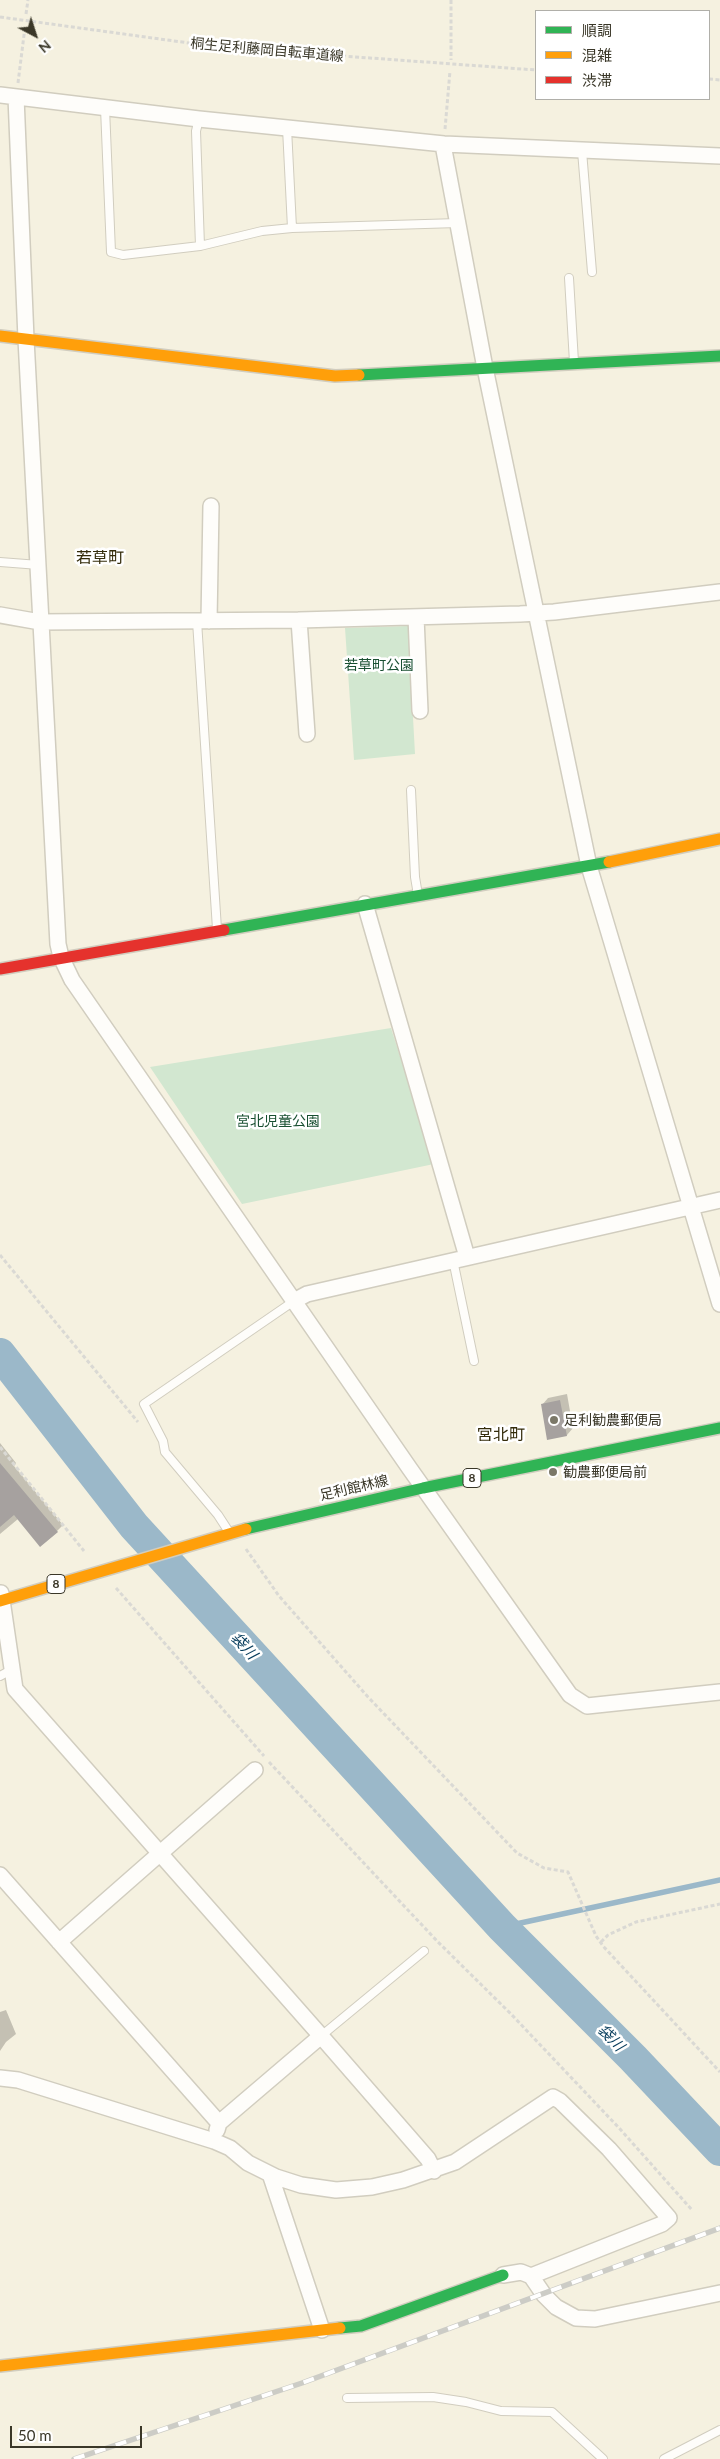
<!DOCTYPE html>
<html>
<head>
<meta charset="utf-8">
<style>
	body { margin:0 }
	#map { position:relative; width:720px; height:2459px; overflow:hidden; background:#f5f1e0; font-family:Lato,"Noto Sans JP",sans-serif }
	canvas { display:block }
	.legend { position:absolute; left:535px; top:10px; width:175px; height:90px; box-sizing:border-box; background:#fff; border:1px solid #b0afa9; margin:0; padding:6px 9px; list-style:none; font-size:15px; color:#3a3728 }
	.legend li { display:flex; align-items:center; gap:10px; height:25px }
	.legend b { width:25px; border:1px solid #b0afa9 }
	.north { position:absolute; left:10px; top:10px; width:50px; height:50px; -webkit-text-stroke:4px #fff; paint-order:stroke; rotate:140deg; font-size:14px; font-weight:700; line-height:20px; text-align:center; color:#3a3728 }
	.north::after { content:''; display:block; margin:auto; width:18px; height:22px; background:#3a3728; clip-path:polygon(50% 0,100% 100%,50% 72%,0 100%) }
	.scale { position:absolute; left:10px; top:2426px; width:132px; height:22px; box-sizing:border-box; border:2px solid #3a3728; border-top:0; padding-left:6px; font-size:15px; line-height:18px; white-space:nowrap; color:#3a3728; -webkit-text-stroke:4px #fff; paint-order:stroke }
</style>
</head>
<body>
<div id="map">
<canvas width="720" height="2459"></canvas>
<ul class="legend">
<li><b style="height:6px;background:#30b455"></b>順調</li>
<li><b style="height:6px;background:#ff9f0a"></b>混雑</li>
<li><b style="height:6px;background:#e5322d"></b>渋滞</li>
</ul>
<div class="north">N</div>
<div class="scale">50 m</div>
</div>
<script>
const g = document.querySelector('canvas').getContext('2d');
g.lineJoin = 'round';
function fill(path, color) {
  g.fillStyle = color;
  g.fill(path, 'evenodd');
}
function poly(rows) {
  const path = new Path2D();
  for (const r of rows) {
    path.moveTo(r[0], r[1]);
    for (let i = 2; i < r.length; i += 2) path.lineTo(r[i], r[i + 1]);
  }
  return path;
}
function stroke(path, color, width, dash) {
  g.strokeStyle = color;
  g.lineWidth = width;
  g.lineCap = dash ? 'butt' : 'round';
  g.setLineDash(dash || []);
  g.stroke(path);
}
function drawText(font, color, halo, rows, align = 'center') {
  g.font = font + ' Lato,"Noto Sans JP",sans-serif';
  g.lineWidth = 5;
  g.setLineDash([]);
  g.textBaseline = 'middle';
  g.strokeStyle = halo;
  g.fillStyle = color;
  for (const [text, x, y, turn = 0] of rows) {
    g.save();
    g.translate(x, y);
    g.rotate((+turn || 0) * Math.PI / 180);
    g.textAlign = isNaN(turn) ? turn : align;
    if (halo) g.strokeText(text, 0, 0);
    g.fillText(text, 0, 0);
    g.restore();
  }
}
const green = poly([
	[408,626,415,754,354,760,345,628],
	[391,1028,434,1164,242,1204,150,1067]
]);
const shadow = poly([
	[567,1394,573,1428,567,1435,548,1439,542,1405,548,1398],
	[0,1443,16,1463,14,1466,63,1525,57,1531,18,1519,0,1534],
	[6,2010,16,2034,6,2042,0,2051,0,2012]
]);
const stream = poly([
	[502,1927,720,1880]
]);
const river = poly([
	[0,1354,134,1526,502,1927,633,2058,720,2150]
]);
const building = poly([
	[560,1400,567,1436,547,1440,541,1404],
	[0,1463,58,1532,40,1547,14,1515,0,1527]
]);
const path = poly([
	[451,0,451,60],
	[26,14,28,0],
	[0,17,218,47,536,70],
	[709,79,720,80],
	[18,83,25,27],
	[445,129,450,71],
	[0,1255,138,1422],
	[0,1447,84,1551],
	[246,1549,279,1596,368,1697,517,1853,544,1868,568,1872,596,1936,603,1946,720,2072],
	[116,1588,264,1756],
	[269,1762,437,1941,511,2014,620,2129,692,2210],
	[601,1942,608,1935,636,1922,720,1904]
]);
const lane = poly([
	[105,108,111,252,123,255,200,246,262,231,292,228,458,223],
	[199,119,196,131,200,246],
	[287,128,292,228],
	[582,151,592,272],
	[569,278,574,362],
	[0,562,39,565],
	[197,621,217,929],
	[411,790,415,877,418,895],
	[453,1260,474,1361],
	[229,1532,218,1515,165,1452,163,1441,144,1404,294,1301],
	[0,1676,13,1669],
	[321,2036,424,1951],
	[347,2398,433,2397,466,2402,501,2411,552,2412,603,2459],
	[664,2459,720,2430]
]);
const street = poly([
	[0,95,199,119,444,144,720,156],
	[16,97,26,339,58,944,61,957,72,980,410,1469,570,1695,587,1706,720,1692],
	[444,144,444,150,485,368,589,866,720,1304],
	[0,615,40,622,299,620,520,614,554,612,720,592],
	[416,617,420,711],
	[299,620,307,734],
	[209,621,211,506],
	[365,904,467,1257],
	[294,1301,307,1294,720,1200],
	[1,1593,15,1689,321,2036,428,2159,434,2171],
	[0,1875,219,2123],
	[59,1942,255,1770],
	[0,2078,18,2080,214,2141,230,2148,248,2163,276,2177,301,2185,336,2190,372,2187,403,2180,455,2162,553,2097,560,2101,609,2149,669,2218,662,2224,531,2276],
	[217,2130,219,2123,321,2036],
	[270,2174,322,2330],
	[503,2275,521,2272,531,2276,544,2295,556,2307,576,2318,595,2319,720,2293]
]);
const fast = poly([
	[359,375,720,356],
	[224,930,609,862],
	[246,1529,423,1488,720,1428],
	[340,2328,361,2326,503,2275]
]);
const slow = poly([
	[0,336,335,376,359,375],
	[609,862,720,839],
	[0,1601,246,1529],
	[0,2366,340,2328]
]);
const jam = poly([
	[0,969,224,930]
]);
const rail = poly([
	[74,2459,302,2383,720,2228]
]);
const markers = [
	[554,1420,5,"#7b7868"],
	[553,1472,5,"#7b7868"]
];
const shields = [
	[472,1478,18],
	[56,1584,18]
];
const shieldNames = [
	["8",472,1478],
	["8",56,1584]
];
const streetNames = [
	["桐生足利藤岡自転車道線",267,50,5],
	["足利館林線",354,1488,-13]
];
const parkNames = [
	["若草町公園",379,665],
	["宮北児童公園",278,1121]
];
const poiNames = [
	["足利勧農郵便局",564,1420],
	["勧農郵便局前",563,1472]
];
const waterNames = [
	["袋川",244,1646,48],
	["袋川",611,2038,46]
];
const quarterNames = [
	["若草町",100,558],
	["宮北町",501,1435]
];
fill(green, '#d2e7d0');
fill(shadow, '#0003');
stroke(stream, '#9bb8c9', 5.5);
stroke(river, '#9bb8c9', 32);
fill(building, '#a6a19f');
stroke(lane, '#d1cdbf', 10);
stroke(street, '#d1cdbf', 18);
stroke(fast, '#d1cdbf', 14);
stroke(slow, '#d1cdbf', 14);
stroke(jam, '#d1cdbf', 14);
stroke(path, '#dad9d4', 3, [4, 2.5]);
stroke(lane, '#fefdfa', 8);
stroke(street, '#fefdfa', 15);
stroke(fast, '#30b455', 11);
stroke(slow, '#ff9f0a', 11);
stroke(jam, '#e5322d', 11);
stroke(rail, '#ccccc6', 5.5);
stroke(rail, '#fff', 4, [11]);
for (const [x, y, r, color] of markers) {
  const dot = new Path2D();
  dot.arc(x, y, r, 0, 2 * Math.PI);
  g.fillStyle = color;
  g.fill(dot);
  stroke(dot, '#fff', 2);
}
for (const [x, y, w] of shields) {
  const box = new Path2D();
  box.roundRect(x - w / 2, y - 9.5, w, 19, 4);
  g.fillStyle = '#fff';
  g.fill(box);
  stroke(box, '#3a3728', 1);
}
drawText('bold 12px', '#3a3728', null, shieldNames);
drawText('14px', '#3a3728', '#fff', streetNames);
drawText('14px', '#184f31', '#fff', parkNames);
drawText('14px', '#3a3728', '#fff', poiNames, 'left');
drawText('italic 15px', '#053b5b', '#fff', waterNames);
drawText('16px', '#342c0b', '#fff', quarterNames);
</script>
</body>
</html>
